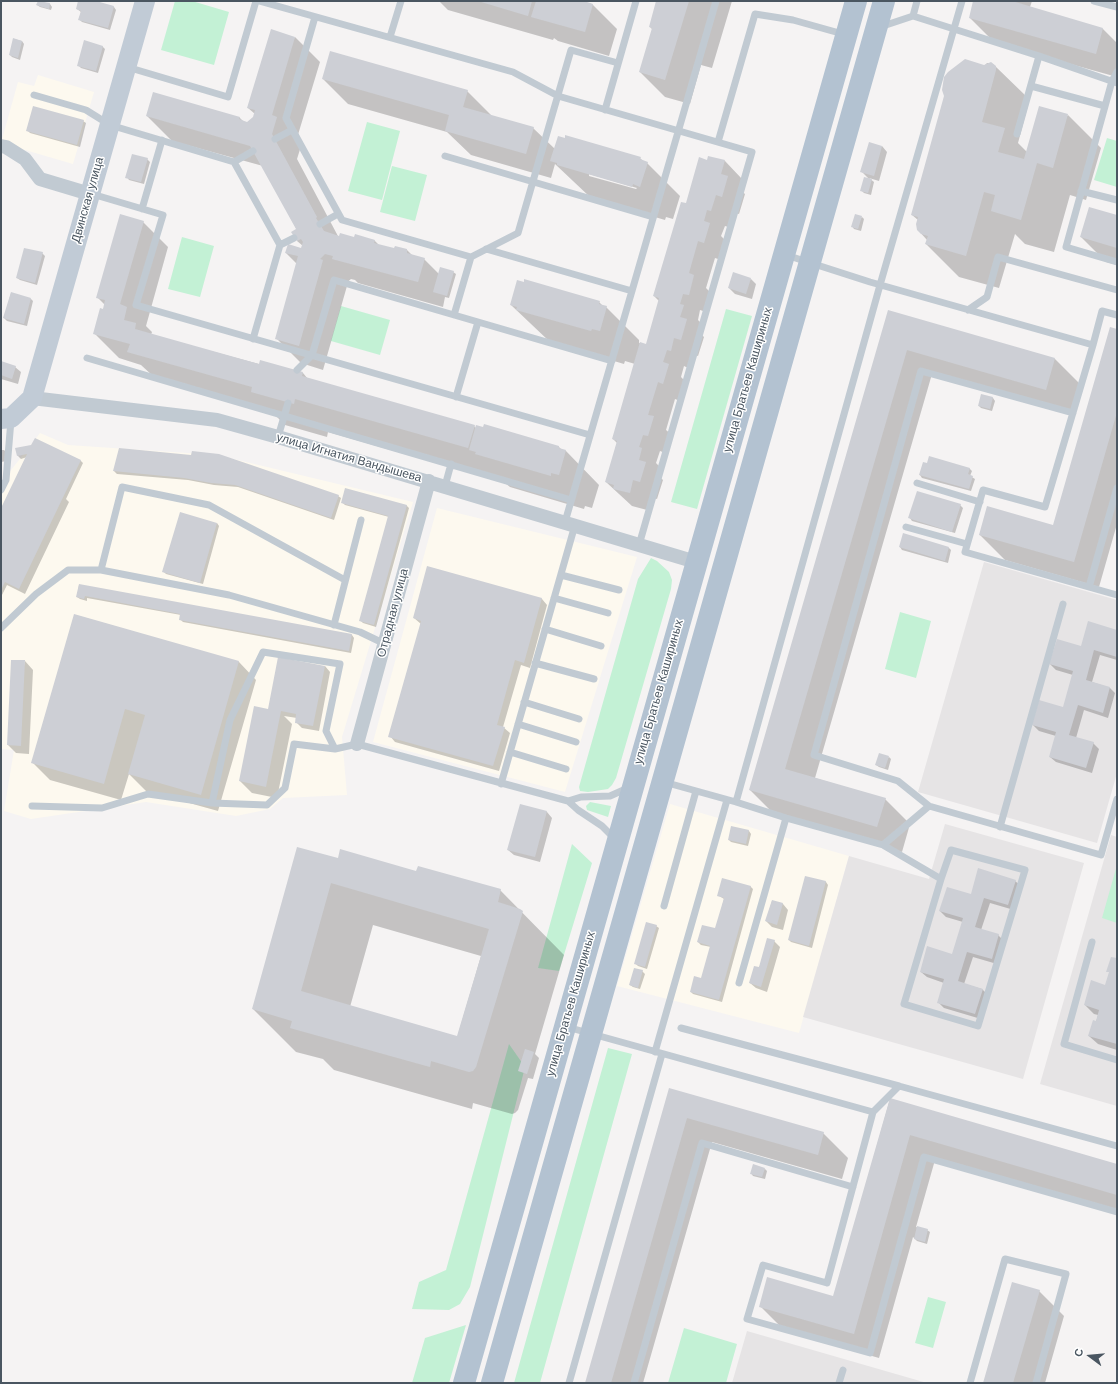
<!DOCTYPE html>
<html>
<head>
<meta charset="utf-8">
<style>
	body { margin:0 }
	#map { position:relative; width:1118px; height:1384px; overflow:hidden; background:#f5f3f3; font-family:Arial,sans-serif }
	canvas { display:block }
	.frame { position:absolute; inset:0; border:2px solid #4a5661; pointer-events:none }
	.north { position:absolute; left:1070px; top:1336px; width:40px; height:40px; -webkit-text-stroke:3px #fff; paint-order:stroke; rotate:286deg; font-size:11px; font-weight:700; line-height:16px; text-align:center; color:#4a5661 }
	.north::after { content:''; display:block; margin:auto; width:14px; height:18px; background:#4a5661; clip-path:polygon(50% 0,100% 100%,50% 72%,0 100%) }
</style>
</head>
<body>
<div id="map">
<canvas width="1118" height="1384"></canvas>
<div class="frame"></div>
<div class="north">С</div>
</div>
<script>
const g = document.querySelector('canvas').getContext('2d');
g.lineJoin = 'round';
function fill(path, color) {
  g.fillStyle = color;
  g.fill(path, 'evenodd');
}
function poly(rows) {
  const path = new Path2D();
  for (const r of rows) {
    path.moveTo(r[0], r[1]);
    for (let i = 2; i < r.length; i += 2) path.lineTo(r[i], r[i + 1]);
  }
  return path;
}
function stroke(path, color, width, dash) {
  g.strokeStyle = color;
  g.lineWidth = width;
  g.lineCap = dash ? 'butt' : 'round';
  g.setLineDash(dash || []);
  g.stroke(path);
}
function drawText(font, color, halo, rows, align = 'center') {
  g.font = font + ' Arial,sans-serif';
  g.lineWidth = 3;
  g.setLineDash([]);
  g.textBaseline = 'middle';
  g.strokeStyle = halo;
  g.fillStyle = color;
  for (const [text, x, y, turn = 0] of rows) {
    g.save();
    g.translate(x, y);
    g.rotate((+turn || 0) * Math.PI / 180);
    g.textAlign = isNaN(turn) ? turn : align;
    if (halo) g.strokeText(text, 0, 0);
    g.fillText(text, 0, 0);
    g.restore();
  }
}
const commercial = poly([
	[38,75,94,92,73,164,1,143,18,82,34,86],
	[40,433,68,445,217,455,413,502,342,737,347,795,283,798,270,809,236,816,146,802,31,819,4,811,14,750,1,749,1,483],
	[437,508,637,557,565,792,373,742],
	[670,804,849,856,799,1033,617,986]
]);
const education = poly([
	[984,562,1117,600,1117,773,1097,843,918,792],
	[945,824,1084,863,1023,1079,803,1017,849,856,929,879],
	[1111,835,1117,837,1117,1106,1040,1084],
	[747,1331,927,1383,732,1383]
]);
const green = poly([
	[175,1,192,1,229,12,214,65,161,50],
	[367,122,400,131,382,200,348,191],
	[1107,138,1117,141,1117,187,1094,180],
	[392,166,427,175,415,221,380,212],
	[182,237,214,246,200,297,168,289],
	[341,306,390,320,380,355,331,341],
	[726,309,752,316,697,509,671,502],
	[651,558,657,561,669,572,672,580,671,589,616,778,612,785,608,789,588,792,580,791,579,787,638,579],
	[900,612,931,621,916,678,885,669],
	[590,802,611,806,608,817,587,810,586,806],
	[572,844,592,863,559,971,538,968],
	[1117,865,1117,923,1102,918],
	[509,1044,525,1067,470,1287,460,1304,449,1310,412,1309,419,1282,446,1270],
	[608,1048,632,1054,540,1383,514,1383],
	[928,1297,946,1302,933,1348,915,1343],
	[466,1325,449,1383,412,1383,425,1338],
	[684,1328,737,1344,726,1383,668,1383]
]);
const shadow = poly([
	[39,1,50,4,52,7,51,10,40,7,37,5],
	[79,1,93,1,114,7,116,10,110,30,82,22,79,19,81,12,77,9],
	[439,1,580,1,592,4,617,29,609,56,558,41,554,38,553,40,448,10],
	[657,1,732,1,712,68,701,65,690,104,665,97,640,72,653,30,650,27],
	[975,1,1032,1,1030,7,1103,29,1117,43,1117,77,995,43,970,18],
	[295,37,320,62,297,138,302,143,297,159,339,238,355,238,374,240,379,245,395,249,407,250,412,255,424,259,439,274,453,272,456,274,449,298,445,297,443,307,358,283,355,280,351,279,345,284,347,286,323,370,301,363,276,338,297,264,286,253,302,249,303,246,297,241,293,232,297,230,263,166,172,141,147,116,239,117,244,122,247,123,254,118,255,114,248,108],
	[14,39,22,41,24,44,20,60,12,57,10,55],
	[102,46,105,49,98,73,81,68,78,65],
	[987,63,991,63,994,65,1028,98,1029,102,1018,143,1027,152,1068,115,1101,148,1086,200,1070,195,1054,252,1025,244,1015,234,999,288,959,277,926,244,927,240,918,230,918,220,912,215,984,66],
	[323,79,467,91,492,116,533,128,555,149,640,158,644,162,647,163,680,196,673,219,666,217,665,220,591,198,555,164,551,178,471,155,447,132,348,104],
	[589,174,637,188,636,189,589,176],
	[83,121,86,123,80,147,30,133,28,131],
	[882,146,887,152,879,181,869,178,874,182,871,195,864,193,861,190,869,179,861,171],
	[147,159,150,162,144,184,129,180,127,177],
	[708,161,725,161,742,179,739,189,745,194,739,214,733,212,728,227,725,226,721,236,726,241,721,260,715,258,706,288,711,293,706,312,700,310,698,320,701,323,698,331,704,337,698,356,692,354,688,368,684,366,681,377,686,382,680,401,675,399,666,430,671,434,665,453,660,451,656,463,659,466,657,474,663,480,657,499,651,497,647,510,632,506,606,482,617,443,613,439,635,364,625,361,624,364,550,342,511,305,599,302,603,306,606,307,639,340,639,343,647,345,659,301,654,296,686,205],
	[1117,216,1117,265,1106,262,1081,237],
	[862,217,864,219,861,231,854,229,852,226],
	[143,222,168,247,146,326,152,332,151,335,259,364,303,373,308,379,474,426,476,428,559,447,562,450,566,451,599,485,592,508,585,506,584,509,510,487,505,483,328,432,327,437,285,425,269,409,154,377,141,365,119,358,94,333,105,305,97,297],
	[42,253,45,256,37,285,20,280,17,278],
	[751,279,756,284,752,299,735,294,729,288],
	[11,293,31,299,33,301,27,326,7,321,4,318],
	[889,311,1055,359,1080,384,1071,415,932,374,815,778,885,799,910,824,902,852,775,815,750,790],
	[1117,330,1117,524,1099,587,1005,560,980,535,1054,526],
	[1,362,15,367,21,372,18,384,1,379],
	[982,395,993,398,995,401,992,411,981,408,979,406],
	[17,448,80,460,83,463,66,499,69,502,25,594,7,585,1,597,1,511,27,457,21,459,18,456],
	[120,449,338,496,341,498,334,520,238,487,214,485,188,480,117,474,114,471],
	[1,450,4,450,6,452,7,461,1,462,1,465],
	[969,468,972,471,970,476,975,479,971,491,922,478,920,475],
	[342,502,406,505,409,508,376,627,363,623,360,620,389,517,345,505],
	[960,505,963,508,955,533,912,521,910,518],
	[217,523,219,526,203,584,166,574,164,572],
	[904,535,949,548,951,550,948,563,902,550,900,547],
	[428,567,542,599,547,605,530,668,521,665,503,727,510,733,499,771,395,742,390,736,421,624,414,618],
	[79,585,352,635,354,638,351,653,183,622,180,619,181,615,87,598,87,601,80,599,77,597],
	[75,615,239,662,256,680,218,811,146,791,129,774,121,800,50,780,32,762],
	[1117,631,1117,660,1100,655,1092,682,1110,688,1115,693,1108,718,1084,710,1076,738,1093,743,1099,749,1092,773,1056,762,1050,757,1056,736,1039,731,1033,725,1064,709,1073,675,1056,670,1050,664],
	[25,661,33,670,29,754,16,753,8,745],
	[325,666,330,672,319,731,302,728,296,722,297,718,284,716,292,724,277,798,252,793,240,781,271,710],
	[889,757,891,759,888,770,879,767,876,765],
	[521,805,547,812,552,818,540,862,514,855,508,850],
	[732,827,749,831,751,834,748,846,731,842,729,840],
	[339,860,417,872,500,890,564,955,535,1054,539,1058,533,1079,528,1078,518,1110,515,1113,512,1114,473,1103,472,1109,334,1070,323,1059,296,1052,253,1009],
	[373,925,481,956,457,1038,350,1007],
	[806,877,826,882,828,885,812,948,791,942,789,940],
	[1015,881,1021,886,1014,910,990,903,981,930,998,935,1004,941,997,964,973,957,964,984,982,989,988,995,981,1019,944,1008,938,1002,944,983,927,977,921,972,953,955,963,922,946,917,940,911,971,895],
	[750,886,753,889,722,1002,693,994,691,992,702,979,711,947,701,945,698,942,716,930,724,899,718,895],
	[772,901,783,904,788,910,783,930,772,927,766,921],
	[656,926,659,928,647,969,638,966,635,963],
	[774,941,780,947,767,992,756,988,750,983],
	[1117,959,1117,1050,1098,1044,1089,1036,1096,1022,1098,1015,1094,1014,1085,1005,1106,986,1110,973,1108,971],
	[642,971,645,974,640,989,633,987,630,985],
	[670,1089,823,1133,848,1158,842,1179,712,1142,643,1383,586,1383],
	[890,1099,1117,1165,1117,1212,935,1160,916,1227,927,1230,930,1232,927,1244,917,1241,913,1237,879,1358,785,1331,760,1306,834,1298],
	[765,1169,767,1171,765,1179,753,1176,751,1173],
	[1039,1291,1064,1316,1045,1383,984,1383]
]);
const building = poly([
	[38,1,50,3,49,9,36,5],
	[78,1,96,1,114,6,108,28,78,20,81,11,76,9],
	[478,1,532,1,528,16],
	[536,1,584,1,593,4,585,32,531,17],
	[656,1,689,1,665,80,639,72,652,28,649,27],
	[973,1,1012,1,1103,28,1096,54,969,18],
	[271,29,295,37,272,115,277,117,272,134,317,217,316,218,324,231,339,236,340,233,354,237,355,234,375,240,374,243,394,248,395,246,407,249,407,253,425,258,418,282,332,259,333,256,325,254,320,259,323,260,299,346,275,339,298,256,285,253,288,244,301,248,303,242,301,239,297,241,291,232,296,229,250,146,146,116,153,92,240,117,239,119,247,122,253,117,255,110,247,108],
	[13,38,22,41,18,58,9,55],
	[84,40,103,46,96,71,77,66],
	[330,51,468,90,463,107,534,127,526,154,445,131,449,115,322,79],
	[965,59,984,65,991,62,996,66,996,70,982,122,1005,128,998,152,1024,159,1039,106,1068,114,1053,168,1037,163,1021,220,991,211,995,195,984,192,966,256,925,244,928,236,921,234,917,230,916,224,918,217,911,215,944,96,942,90,944,77,948,72],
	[33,106,84,120,77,145,26,131],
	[565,135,641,157,640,159,648,162,640,187,633,184,632,187,557,165,557,163,550,161,558,136,565,138],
	[869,142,882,146,874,176,860,172],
	[132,154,148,158,141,182,125,178],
	[708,156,725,160,721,174,728,176,722,197,716,195,711,211,707,210,704,221,710,223,704,243,698,241,689,273,694,275,689,295,683,294,680,304,684,305,680,317,687,319,681,340,674,338,671,351,667,350,663,362,669,364,663,384,658,382,648,415,654,416,648,436,643,435,639,447,642,448,639,460,646,462,640,482,633,480,630,493,613,489,614,485,605,482,617,441,612,439,640,342,646,344,659,298,653,296,681,202,686,203,699,157,707,160],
	[864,177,872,179,868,193,860,191],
	[1089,207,1117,215,1117,248,1080,237],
	[120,214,144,221,120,304,127,307,124,320,136,323,135,329,259,364,260,360,303,372,302,376,475,425,468,448,295,399,294,404,251,392,252,387,127,352,130,344,93,334,100,308,103,309,105,300,96,298],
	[855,214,862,216,858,229,851,227],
	[24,248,43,252,35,283,16,278],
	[440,267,454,271,447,296,433,292],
	[733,272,751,278,746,294,728,288],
	[524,279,600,301,599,304,607,306,600,331,592,329,591,331,516,310,517,307,510,305,517,280,524,282],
	[11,292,31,298,24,324,3,318],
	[888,310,1055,358,1046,390,907,350,785,769,886,798,877,827,749,790],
	[1110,327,1117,329,1117,412,1074,562,979,535,987,506,1053,525],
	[1,361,16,366,12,379,1,375],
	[981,394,993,397,990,409,978,406],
	[484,424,559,446,559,448,566,450,559,475,551,473,551,476,475,454,476,452,469,450,476,425,483,427],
	[35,438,81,460,19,589,5,582,1,590,1,508,27,454,17,456,15,448,31,445],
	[119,448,191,455,192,451,219,454,339,495,331,518,235,485,211,483,184,478,113,471],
	[929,456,970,468,968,474,973,476,969,489,919,475,923,462,927,463],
	[345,488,407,505,374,625,359,621,388,516,341,503],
	[917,491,961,504,952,532,908,518],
	[180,512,217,523,200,583,162,572],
	[903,533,949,547,945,561,899,547],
	[427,566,542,598,524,663,515,660,497,725,505,727,493,766,388,737,421,621,413,618],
	[79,584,352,634,349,651,179,620,180,614,85,596,84,599,76,597],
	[74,614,239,661,201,795,128,774,145,715,125,709,104,784,31,763],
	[1088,621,1117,630,1117,657,1094,650,1086,680,1110,687,1103,713,1078,705,1069,735,1094,742,1086,768,1049,757,1056,732,1032,725,1039,700,1063,707,1073,671,1049,664,1057,639,1081,646],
	[278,657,325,666,313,726,295,723,296,714,281,711,266,787,239,781,254,706,268,709],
	[11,660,25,660,21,746,7,745],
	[879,753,889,756,885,768,875,765],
	[520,804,547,811,535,857,507,850],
	[731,826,749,830,746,844,728,840],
	[297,847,338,858,340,849,416,871,418,866,501,889,498,902,520,909,523,911,476,1067,473,1071,469,1072,431,1061,430,1067,290,1028,292,1021,252,1009],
	[331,883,489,929,457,1036,301,991],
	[978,868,1016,880,1008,905,984,898,975,927,999,934,992,959,967,952,958,981,983,989,975,1014,937,1003,944,979,920,972,927,946,952,954,963,918,939,911,947,887,971,894],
	[805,876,826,881,809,946,788,940],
	[722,878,751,886,719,1000,690,992,694,976,701,978,710,946,697,942,702,925,715,928,724,898,717,896],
	[772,900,783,903,777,925,765,921],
	[646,922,657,925,645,967,634,964],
	[767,938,775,940,761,987,749,983,754,966,759,967],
	[1111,957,1117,958,1117,1044,1088,1036,1093,1020,1096,1021,1099,1010,1084,1005,1091,980,1105,985,1109,972,1106,972],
	[634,968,643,970,638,988,629,985],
	[525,1049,534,1052,527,1074,518,1071],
	[669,1088,824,1132,818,1155,687,1118,611,1383,585,1383],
	[890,1098,1117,1164,1117,1195,910,1135,854,1334,759,1307,767,1277,833,1296],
	[753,1164,765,1168,762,1177,750,1174],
	[917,1226,928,1229,925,1242,914,1239],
	[1012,1282,1040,1290,1013,1383,983,1383]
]);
const lane = poly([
	[259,1,513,72,558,96,752,152,639,545],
	[1094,1,1117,7],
	[913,16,917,1],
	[315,17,286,118,342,220,471,257],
	[880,27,913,16,1039,56,1117,83],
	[390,37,401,1],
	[127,67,228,97,256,1],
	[1117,72,1112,81,1066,247,1117,262],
	[1031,86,1105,106],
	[34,95,86,110,110,125,234,162,280,245,253,339],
	[605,110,636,1],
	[1017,134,1039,56],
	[275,139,292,130],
	[718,142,755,14,793,20,843,34],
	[445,156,653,217],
	[234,162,253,151],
	[1081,191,1117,200],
	[92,194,163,215,136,305,590,435],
	[142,209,162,140],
	[320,224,338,214],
	[280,245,294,238],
	[486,249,632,291],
	[786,255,870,282,1093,345,1102,311,1117,315],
	[968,310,987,297,998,257,1117,290],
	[454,315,471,257,518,233,571,50,618,63],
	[1093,345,1045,507,983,490,965,552,1117,595],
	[87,358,571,500],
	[297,370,312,355,334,280,612,361],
	[456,397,478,322],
	[278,437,288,403],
	[917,483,980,502],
	[445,486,451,464],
	[1,490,6,480,11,420],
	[565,522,716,1],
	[906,527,967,544],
	[101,570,122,487,209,505,345,580],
	[561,575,619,590],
	[1089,587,1117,488],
	[554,598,608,613],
	[334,625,361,520],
	[1,628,36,594,68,570,101,570,229,595,360,632,385,644],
	[545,629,601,646],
	[535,663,594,679],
	[524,702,579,719],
	[518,724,576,742],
	[510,752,566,769],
	[664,782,736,802,786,818,883,845,929,806,1101,855,1117,799],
	[501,784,575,525],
	[568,801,581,797,610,796,628,788],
	[736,802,880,285,962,1],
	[212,803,230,720,263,652,340,664,326,731,335,749,357,744,568,801,578,810,602,826,615,839],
	[32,806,102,808,148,794,212,803,267,805,285,788,294,744,335,749],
	[929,806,898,781,814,755,921,371,1073,413],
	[1000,827,1063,604],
	[883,845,941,879,951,850,1025,870,978,1026,904,1004,941,879],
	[664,906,696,791],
	[1092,942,1064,1044,1117,1060],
	[739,983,786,818],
	[567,1027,873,1112,899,1086,1117,1146],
	[681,1028,899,1086],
	[655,1052,727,800],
	[873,1112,827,1283,763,1265,747,1319,870,1353,924,1157,1117,1212],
	[569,1383,662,1054],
	[634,1383,702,1143,853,1187],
	[839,1383,843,1370],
	[970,1383,1005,1259,1066,1274,1036,1383]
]);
const street = poly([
	[1,146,6,147,25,159,40,179,90,194],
	[32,398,217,420,278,437,696,562],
	[357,744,429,481]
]);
const secondary = poly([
	[1,419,11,418,32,398,145,1]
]);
const primary = poly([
	[464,1383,856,1],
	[492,1383,884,1]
]);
const streetNames = [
	["Двинская улица",88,200,-74],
	["улица Братьев Кашириных",748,380,-74],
	["улица Игнатия Вандышева",349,458,16],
	["Отрадная улица",393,613,-75],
	["улица Братьев Кашириных",659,692,-74],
	["улица Братьев Кашириных",571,1004,-74]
];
fill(commercial, '#fdf9ef');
fill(education, '#e6e4e5');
fill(green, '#c3f1d5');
fill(shadow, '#0003');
fill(building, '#cdcfd5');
stroke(lane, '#c1cad2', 7);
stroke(street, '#c1cad2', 14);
stroke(secondary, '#c1cbd6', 20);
stroke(primary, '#b3c2d1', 22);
drawText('12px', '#4a5661', '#fff', streetNames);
</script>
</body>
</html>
